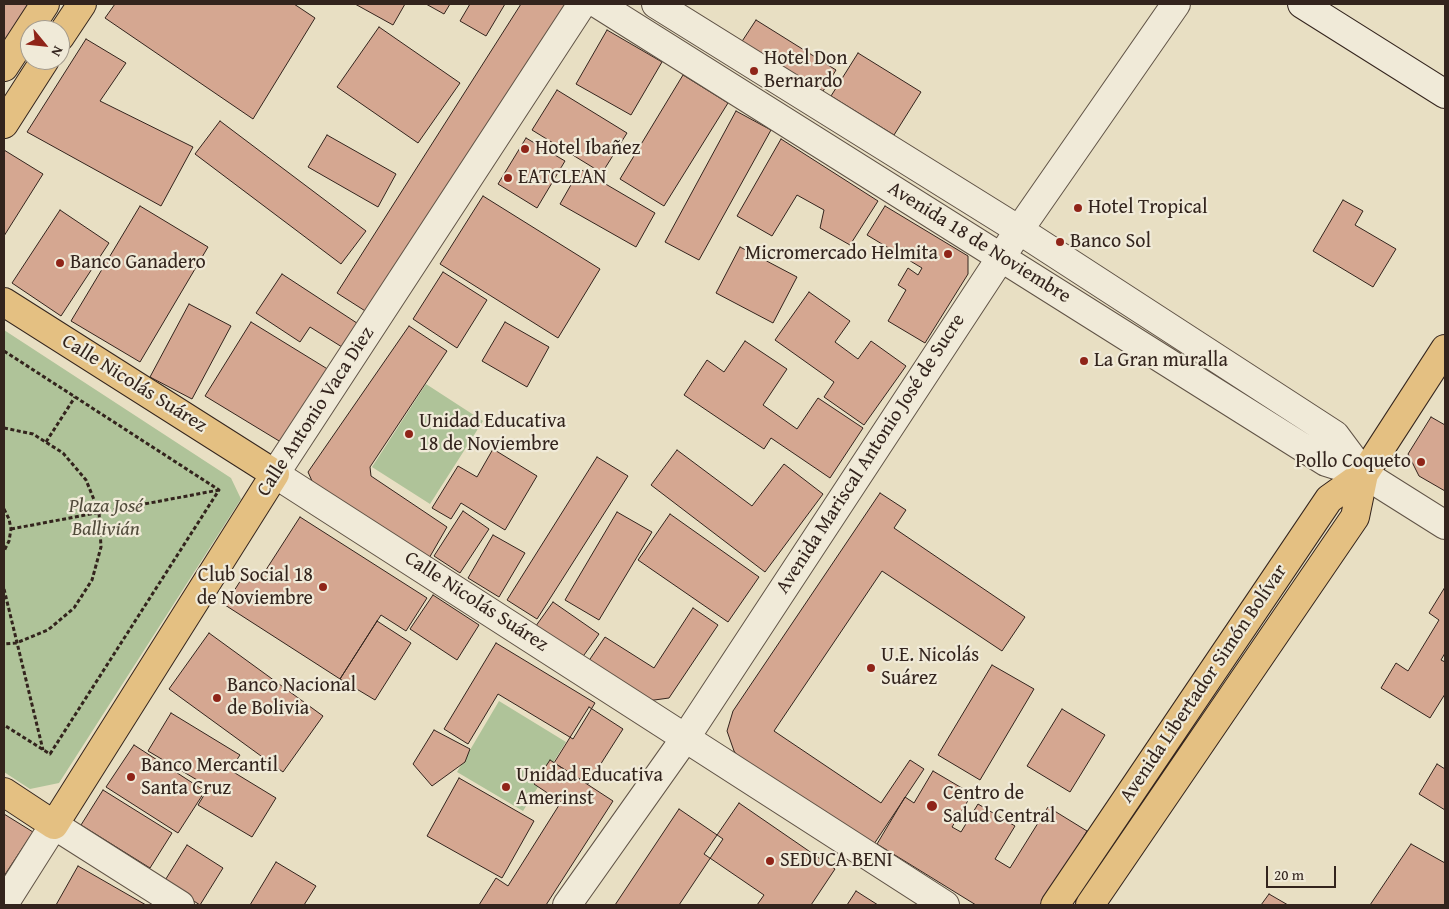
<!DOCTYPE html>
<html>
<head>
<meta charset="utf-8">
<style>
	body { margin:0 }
	#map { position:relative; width:1449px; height:909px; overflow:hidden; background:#e8dfc3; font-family:"Gentium Book Plus",serif }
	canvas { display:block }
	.frame { position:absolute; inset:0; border:5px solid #33241d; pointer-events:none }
	.north { position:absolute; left:20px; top:20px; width:50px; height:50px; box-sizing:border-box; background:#f0ead8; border:1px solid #a49b8d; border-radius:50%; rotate:118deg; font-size:14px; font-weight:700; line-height:20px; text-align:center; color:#33241d }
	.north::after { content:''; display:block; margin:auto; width:18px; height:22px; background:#8f2418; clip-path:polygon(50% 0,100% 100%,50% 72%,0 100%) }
	.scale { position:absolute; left:1266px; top:866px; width:70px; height:22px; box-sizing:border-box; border:2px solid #33241d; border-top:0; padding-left:6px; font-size:15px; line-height:18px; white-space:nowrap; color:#33241d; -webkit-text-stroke:4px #f0ead8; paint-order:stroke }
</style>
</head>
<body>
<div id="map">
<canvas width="1449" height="909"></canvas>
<div class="frame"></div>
<div class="north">N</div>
<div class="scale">20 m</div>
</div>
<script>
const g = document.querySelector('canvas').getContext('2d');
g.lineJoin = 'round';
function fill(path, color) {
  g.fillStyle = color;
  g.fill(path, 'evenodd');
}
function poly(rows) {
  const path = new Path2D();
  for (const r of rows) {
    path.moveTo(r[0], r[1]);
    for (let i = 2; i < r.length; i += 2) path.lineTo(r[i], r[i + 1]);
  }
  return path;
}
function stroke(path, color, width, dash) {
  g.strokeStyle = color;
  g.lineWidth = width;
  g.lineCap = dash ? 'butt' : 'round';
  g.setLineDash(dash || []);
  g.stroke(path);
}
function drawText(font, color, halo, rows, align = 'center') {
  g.font = font + ' "Gentium Book Plus",serif';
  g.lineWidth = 4.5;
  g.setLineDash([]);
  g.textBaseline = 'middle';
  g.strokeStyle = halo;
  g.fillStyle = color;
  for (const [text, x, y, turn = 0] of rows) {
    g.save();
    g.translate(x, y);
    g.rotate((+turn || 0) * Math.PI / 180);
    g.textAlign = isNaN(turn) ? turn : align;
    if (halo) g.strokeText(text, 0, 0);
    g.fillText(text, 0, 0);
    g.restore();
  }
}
const green = poly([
	[4,330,231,478,241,499,59,783,30,789,4,772],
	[426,384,483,421,430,504,372,467],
	[499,701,566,742,523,811,457,772]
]);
const building = poly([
	[4,4,34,4,4,45,4,4],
	[115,4,294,4,315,18,253,119,105,18,115,4],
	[355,4,405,4,393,25,355,4],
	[426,4,450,4,444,14,426,4],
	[470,4,505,4,486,36,460,21,470,4],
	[521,4,564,4,566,5,370,314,337,293,521,4],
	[756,20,836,70,817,101,737,49,756,20],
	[379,27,460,83,418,143,337,87,379,27],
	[607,30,662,62,631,115,576,84,607,30],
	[86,39,126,63,100,101,193,147,161,206,27,132,86,39],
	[858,53,921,92,894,135,831,96,858,53],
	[683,75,728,103,664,206,620,179,683,75],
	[557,90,627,133,602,173,532,130,557,90],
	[736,111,771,130,699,260,665,242,736,111],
	[220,121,366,231,341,264,195,154,220,121],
	[327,135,396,174,378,207,308,167,327,135],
	[526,138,565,161,537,208,498,184,526,138],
	[781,139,878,201,850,245,820,228,824,210,797,195,772,236,737,216,781,139],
	[4,150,43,174,4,236,4,150],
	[580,169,655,213,636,247,560,204,580,169],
	[483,196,600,269,558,338,440,264,483,196],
	[1343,200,1363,211,1355,225,1396,249,1373,287,1313,251,1343,200],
	[140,206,208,247,140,362,71,321,140,206],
	[885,206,968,256,968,274,925,343,888,321,906,290,898,285,908,268,918,275,922,268,867,235,885,206],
	[60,210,109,243,61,316,12,283,60,210],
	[740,247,797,277,773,323,716,293,740,247],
	[443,272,487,300,457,348,413,319,443,272],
	[282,274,366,329,350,352,310,327,300,342,256,313,282,274],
	[809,292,850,321,835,342,858,359,871,341,906,366,864,425,824,397,834,382,775,340,809,292],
	[189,304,231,326,192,399,150,377,189,304],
	[251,322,334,373,289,447,205,396,251,322],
	[505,322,549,347,527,387,482,361,505,322],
	[409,326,447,351,370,467,371,476,447,527,428,560,316,490,308,472,409,326],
	[745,341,787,369,763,405,797,429,818,398,863,428,830,478,771,438,764,449,684,395,707,360,724,372,745,341],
	[1431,417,1445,425,1445,491,1419,476,1408,454,1431,417],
	[493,449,537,476,505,530,461,503,451,519,432,508,458,466,477,477,493,449],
	[677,450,752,506,784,464,823,494,765,572,651,485,677,450],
	[597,457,628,476,537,619,507,600,597,457],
	[880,493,906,510,894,528,1025,617,1002,651,882,571,774,731,881,803,910,760,924,769,870,850,744,765,734,751,727,731,733,711,880,493],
	[463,511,489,529,460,573,434,556,463,511],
	[617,512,652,532,599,620,565,600,617,512],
	[670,514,759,577,728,622,638,560,670,514],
	[300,517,427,598,406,631,381,615,340,679,225,605,246,572,262,576,300,517],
	[493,535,525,553,499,597,468,578,493,535],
	[1445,587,1445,653,1441,660,1445,662,1445,694,1430,718,1381,688,1396,663,1408,671,1439,620,1429,613,1445,587],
	[433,595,479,625,457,660,410,629,433,595],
	[553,602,599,634,579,662,533,630,553,602],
	[693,608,718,625,669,698,647,701,588,662,605,637,654,668,693,608],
	[377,621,411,643,375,700,340,679,377,621],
	[209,633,323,716,283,772,169,689,209,633],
	[496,643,595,703,573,739,498,694,468,744,444,729,496,643],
	[992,665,1034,689,980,780,938,755,992,665],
	[589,707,623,729,588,784,554,763,589,707],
	[1062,709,1105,735,1070,792,1027,766,1062,709],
	[171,713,240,755,230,770,276,798,252,837,198,805,209,787,148,751,171,713],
	[434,730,470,749,465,762,432,786,413,764,434,730],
	[134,745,205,791,178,833,106,787,134,745],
	[550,760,613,801,546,905,479,905,496,878,508,886,561,802,534,784,550,760],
	[1437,764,1445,769,1445,810,1419,794,1437,764],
	[933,771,972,794,952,827,961,832,978,804,1015,826,995,859,1010,868,1048,807,1087,831,1042,905,976,905,877,844,905,797,914,803,933,771],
	[459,778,534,821,502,878,427,836,459,778],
	[103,790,172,833,150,868,81,825,103,790],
	[739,803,835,869,811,905,757,905,764,895,704,854,739,803],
	[679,809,723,839,679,905,615,905,679,809],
	[4,814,33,832,4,876,4,814],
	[1411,844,1445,863,1445,905,1370,905,1411,844],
	[187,845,223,868,200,905,164,882,187,845],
	[276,862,316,886,304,905,250,905,276,862],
	[78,866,146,905,56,905,78,866],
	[856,891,878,905,847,905,856,891],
	[1269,894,1288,905,1261,905,1269,894]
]);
const path = poly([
	[4,351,219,490,50,754,4,725],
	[4,428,33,434,63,453,86,480,99,512,101,547,92,580,74,608,48,630,16,643,4,644],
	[46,442,75,397],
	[4,509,9,519,11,529,9,541,4,551],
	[11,529,219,490],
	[4,589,43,750]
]);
const minor = poly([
	[582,4,275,474,945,905],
	[598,4,1326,462,1364,474,1445,525],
	[656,4,1019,230,1335,435,1364,474],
	[4,904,54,825,180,905],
	[567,905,686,737,1019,230,1176,4]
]);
const secondary = poly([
	[1302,4,1445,94]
]);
const primary = poly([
	[60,37,82,4],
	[4,67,45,4],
	[4,124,45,60],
	[4,302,275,474,54,825,4,792],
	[1055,905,1329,499,1364,474],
	[1090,905,1355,517,1364,474,1445,349]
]);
const markers = [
	[754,71,5,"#8f2418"],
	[525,149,5,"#8f2418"],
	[508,178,5,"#8f2418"],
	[1078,208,5,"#8f2418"],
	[1060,242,5,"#8f2418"],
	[948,254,5,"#8f2418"],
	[60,263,5,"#8f2418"],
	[1084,361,5,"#8f2418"],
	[409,434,5,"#8f2418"],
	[1421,462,5,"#8f2418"],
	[323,587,5,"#8f2418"],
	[871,668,5,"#8f2418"],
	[217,698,5,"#8f2418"],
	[131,777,5,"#8f2418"],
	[506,787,5,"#8f2418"],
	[932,806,6,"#8f2418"],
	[770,861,5,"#8f2418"]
];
const poiNames = [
	["Hotel Don",764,59],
	["Bernardo",764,82],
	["Hotel Ibañez",535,149],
	["EATCLEAN",518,178],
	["Hotel Tropical",1088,208],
	["Banco Sol",1070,242],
	["Micromercado Helmita",938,254,"right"],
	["Banco Ganadero",70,263],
	["La Gran muralla",1094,361],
	["Unidad Educativa",419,422],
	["18 de Noviembre",419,445],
	["Pollo Coqueto",1411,462,"right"],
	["Club Social 18",313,576,"right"],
	["de Noviembre",313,599,"right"],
	["U.E. Nicolás",881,656],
	["Suárez",881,679],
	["Banco Nacional",227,686],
	["de Bolivia",227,709],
	["Banco Mercantil",141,766],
	["Santa Cruz",141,789],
	["Unidad Educativa",516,776],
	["Amerinst",516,799],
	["Centro de",943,794],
	["Salud Central",943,817],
	["SEDUCA BENI",780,861]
];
const streetNames = [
	["Avenida 18 de Noviembre",979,243,32],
	["Calle Nicolás Suárez",134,384,32],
	["Calle Antonio Vaca Diez",316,412,-57],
	["Avenida Mariscal Antonio José de Sucre",871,454,-57],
	["Calle Nicolás Suárez",476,602,33],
	["Avenida Libertador Simón Bolívar",1204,684,-56]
];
const parkNames = [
	["Plaza José",106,507],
	["Ballivián",106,530]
];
fill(green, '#afc399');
fill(building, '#d5a791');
stroke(building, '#33241d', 1);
stroke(minor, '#605346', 30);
stroke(secondary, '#33241d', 30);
stroke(primary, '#33241d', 30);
stroke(path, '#33241d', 3, [4, 2.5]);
stroke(minor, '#f0ead8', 28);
stroke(secondary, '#f0ead8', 28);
stroke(primary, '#e4c082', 28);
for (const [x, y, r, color] of markers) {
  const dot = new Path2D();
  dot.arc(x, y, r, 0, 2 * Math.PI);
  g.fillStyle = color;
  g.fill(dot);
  stroke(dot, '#f0ead8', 2);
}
drawText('20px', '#33241d', '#f0ead8', poiNames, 'left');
drawText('20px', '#33241d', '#f0ead8', streetNames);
drawText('italic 20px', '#524c3c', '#f0ead8', parkNames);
</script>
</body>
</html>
